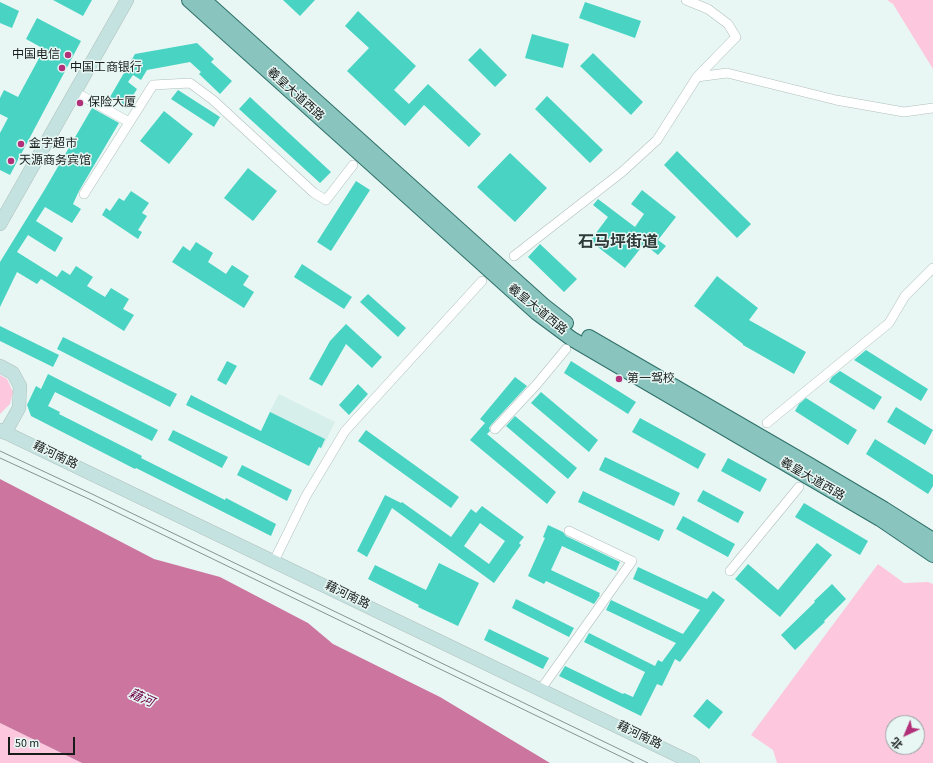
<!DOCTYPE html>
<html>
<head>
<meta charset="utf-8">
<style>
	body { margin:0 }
	#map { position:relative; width:933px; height:763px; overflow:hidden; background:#e8f7f4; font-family:"Source Sans 3","Noto Sans SC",sans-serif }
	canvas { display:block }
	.north { position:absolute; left:885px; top:715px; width:40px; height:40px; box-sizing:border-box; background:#e8f7f4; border:1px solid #949f9d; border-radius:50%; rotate:224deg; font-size:11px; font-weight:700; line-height:16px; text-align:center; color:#171c1b }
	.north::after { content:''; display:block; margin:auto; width:14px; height:18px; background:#b23079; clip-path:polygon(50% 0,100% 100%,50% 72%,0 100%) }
	.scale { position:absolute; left:8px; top:737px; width:67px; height:18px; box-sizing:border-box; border:2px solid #171c1b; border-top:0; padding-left:5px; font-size:12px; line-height:14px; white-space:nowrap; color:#171c1b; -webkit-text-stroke:3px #e8f7f4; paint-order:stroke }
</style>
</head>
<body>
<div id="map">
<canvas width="933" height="763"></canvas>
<div class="north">北</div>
<div class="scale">50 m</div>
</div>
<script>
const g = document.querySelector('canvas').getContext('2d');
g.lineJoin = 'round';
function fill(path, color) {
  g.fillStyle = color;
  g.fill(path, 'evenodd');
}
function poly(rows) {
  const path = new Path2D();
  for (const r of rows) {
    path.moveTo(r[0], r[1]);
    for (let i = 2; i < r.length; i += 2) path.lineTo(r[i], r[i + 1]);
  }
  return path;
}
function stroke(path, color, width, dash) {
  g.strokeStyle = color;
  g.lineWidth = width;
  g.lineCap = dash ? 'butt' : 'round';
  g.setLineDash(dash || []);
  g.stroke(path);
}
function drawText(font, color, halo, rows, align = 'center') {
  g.font = font + ' "Source Sans 3","Noto Sans SC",sans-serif';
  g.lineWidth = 3;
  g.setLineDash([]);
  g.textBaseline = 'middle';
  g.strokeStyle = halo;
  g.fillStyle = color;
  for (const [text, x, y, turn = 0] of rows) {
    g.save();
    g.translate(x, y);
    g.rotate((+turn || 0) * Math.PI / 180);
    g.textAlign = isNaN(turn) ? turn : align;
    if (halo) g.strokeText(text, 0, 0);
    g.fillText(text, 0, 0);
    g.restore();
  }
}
const built = poly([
	[279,394,335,422,322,449,265,421]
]);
const green = poly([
	[887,0,933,0,933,69,893,4],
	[0,375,7,379,13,392,10,404,0,414],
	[878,564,904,583,928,582,933,584,933,763,777,763,773,750,751,735],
	[893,723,917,723,917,747,893,747],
	[0,723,82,763,0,763]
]);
const water = poly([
	[0,479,154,559,220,577,308,623,333,644,440,697,550,763,82,763,0,723]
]);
const building = poly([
	[53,0,92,0,83,16],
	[283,0,315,0,300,16],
	[0,2,19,11,12,28,0,23],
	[585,2,641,21,635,38,579,18],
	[358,11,416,66,394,90,409,104,428,84,481,134,469,147,424,105,405,126,347,71,369,48,345,26],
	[37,18,81,41,10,175,0,170,0,133,8,118,0,114,0,98,4,90,18,97,44,49,26,39],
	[532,34,569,44,563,68,525,58],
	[197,43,214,59,211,62,232,81,220,94,199,74,201,72,190,62,147,70,141,80,133,75,128,82,137,89,126,107,110,97,135,54],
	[480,48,507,75,495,87,468,60],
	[593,53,643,102,631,115,580,66],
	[178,90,220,117,214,127,171,99],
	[547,96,603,150,590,163,535,109],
	[250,97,331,172,320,183,239,109],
	[92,108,119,123,79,191,73,204,81,209,72,223,45,207,36,221,63,238,55,252,28,235,17,252,57,277,62,270,70,275,76,266,93,277,87,286,105,297,111,288,129,299,123,309,134,315,124,331,41,279,37,284,17,272,0,307,0,262,45,189],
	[164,111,193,134,169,164,140,141],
	[677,151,751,224,737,238,664,165],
	[510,153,547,188,515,222,477,187],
	[248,168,277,191,253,221,224,198],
	[356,181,370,190,331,251,317,242],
	[642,190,676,217,658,240,666,246,658,255,644,244,625,268,590,241,608,217,593,205,598,199,635,227,644,214,631,204],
	[131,191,149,203,142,213,147,216,138,230,142,232,138,239,102,215,106,208,110,211,119,198,124,201],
	[196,242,213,253,208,262,226,274,232,265,249,276,243,285,254,292,244,308,172,262,183,246,190,251],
	[540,244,577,279,564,292,528,257],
	[302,264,352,297,344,309,294,277],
	[717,276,758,308,749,320,806,352,794,374,743,345,743,344,694,306],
	[368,294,406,328,398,337,360,302],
	[346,324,382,357,372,368,346,344,322,386,309,379,330,341],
	[0,326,59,355,53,367,0,341],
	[63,337,177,394,170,407,57,349],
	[866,350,928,389,921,401,854,360],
	[227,361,237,366,226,385,217,380],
	[571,361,636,402,628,414,564,373],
	[840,371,882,397,874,410,829,382,832,377],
	[48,374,158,430,152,441,55,392,48,406,60,412,59,414,142,456,141,458,225,500,226,498,276,524,271,536,136,468,135,469,31,416,27,405,36,386,41,389],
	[515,377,527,386,491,425,489,428,490,431,487,434,556,492,547,504,470,440,485,423,480,419],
	[358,384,368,394,349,415,339,405],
	[541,392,598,440,589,452,531,403],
	[191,395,261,431,270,412,325,439,321,448,319,447,309,466,186,405],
	[806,398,857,430,848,445,795,411,799,404],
	[896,407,933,430,925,445,887,422],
	[515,416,577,468,568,479,506,426],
	[640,418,706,454,698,469,632,432],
	[173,430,228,457,222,468,168,440],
	[366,430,459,497,451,508,358,441],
	[875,439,933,475,933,486,928,494,866,454],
	[605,457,680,493,674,506,599,470],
	[728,458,767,479,760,492,721,471],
	[242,465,292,490,287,501,237,475],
	[703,490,744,512,738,523,697,501],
	[583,491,664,530,659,541,578,502],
	[385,495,401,503,402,502,451,537,471,509,476,513,482,506,524,537,519,543,521,545,494,583,392,508,367,557,357,551],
	[480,523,505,541,489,564,464,546],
	[804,503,868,541,860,555,795,517],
	[683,516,735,544,728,557,676,529],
	[548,525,563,532,566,536,620,562,616,571,562,546,551,570,600,593,599,595,600,595,594,604,546,581,544,584,528,576,545,538,543,537],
	[817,543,832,555,780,617,735,579,748,564,778,590],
	[439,563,479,583,458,626,418,607,419,605,368,579,375,565,426,590],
	[638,567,707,599,713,591,725,600,680,662,675,659,662,686,657,684,641,716,559,676,565,666,623,694,624,693,633,697,645,672,584,642,589,633,655,666,658,660,662,662,676,643,606,610,611,600,683,634,700,610,633,579],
	[832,584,846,599,824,621,825,622,795,650,781,635,815,602,814,601],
	[516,599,574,628,569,637,512,608],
	[489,629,549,658,543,669,484,640],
	[707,699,723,712,709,729,693,716]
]);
const minor = poly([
	[697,77,727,73,836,100,904,112,933,108],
	[75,92,129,122],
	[84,194,153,85,190,83,213,100,314,193,326,200,353,165],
	[514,256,622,172,657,140,697,77,736,37,728,24,708,9,686,0],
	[767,423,889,323,905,296,933,268],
	[495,429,537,384,566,349],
	[274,561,306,496,345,431,482,281],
	[730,571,799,487],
	[541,689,632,561,569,531]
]);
const secondary = poly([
	[0,224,127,0],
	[0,366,13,373,20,386,19,408,5,433],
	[0,430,693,763]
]);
const primary = poly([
	[189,0,537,313,572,339,880,519,933,555],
	[204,0,543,305,566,323],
	[589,337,808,464,884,509,933,540]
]);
const tram = poly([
	[0,451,92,494,648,763],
	[0,458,89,499,634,763]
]);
const markers = [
	[68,55,4,"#b23079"],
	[62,68,4,"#b23079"],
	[80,103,4,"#b23079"],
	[21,144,4,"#b23079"],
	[11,161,4,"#b23079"],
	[619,379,4,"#b23079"]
];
const poiNames = [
	["中国电信",60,55,"right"],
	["中国工商银行",70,68],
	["保险大厦",88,103],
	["金字超市",29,144],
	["天源商务宾馆",19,161],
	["第一驾校",627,379]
];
const streetNames = [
	["羲皇大道西路",295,95,42],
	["羲皇大道西路",537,310,39],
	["藉河南路",55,456,26],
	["羲皇大道西路",812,480,30],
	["藉河南路",347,596,26],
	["藉河南路",639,736,26]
];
const waterNames = [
	["藉河",141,699,24]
];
const districtNames = [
	["石马坪街道",618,243]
];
fill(built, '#d6efea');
fill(green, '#fdc7de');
fill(water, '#cc759f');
fill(building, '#49d3c3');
stroke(minor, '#b0bfbc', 10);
stroke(secondary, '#b0bfbc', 14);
stroke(primary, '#2e7069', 16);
stroke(minor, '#fff', 9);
stroke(secondary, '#c4e2df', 13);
stroke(primary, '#89c5be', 14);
stroke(tram, '#889290', 1);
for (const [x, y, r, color] of markers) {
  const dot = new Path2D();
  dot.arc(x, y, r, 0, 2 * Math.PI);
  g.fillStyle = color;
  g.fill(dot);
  stroke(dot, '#e8f7f4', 1.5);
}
drawText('12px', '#171c1b', '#e8f7f4', poiNames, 'left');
drawText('12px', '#171c1b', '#e8f7f4', streetNames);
drawText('italic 13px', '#6f0046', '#e8f7f4', waterNames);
drawText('bold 16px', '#2e3a38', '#e8f7f4', districtNames);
</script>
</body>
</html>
